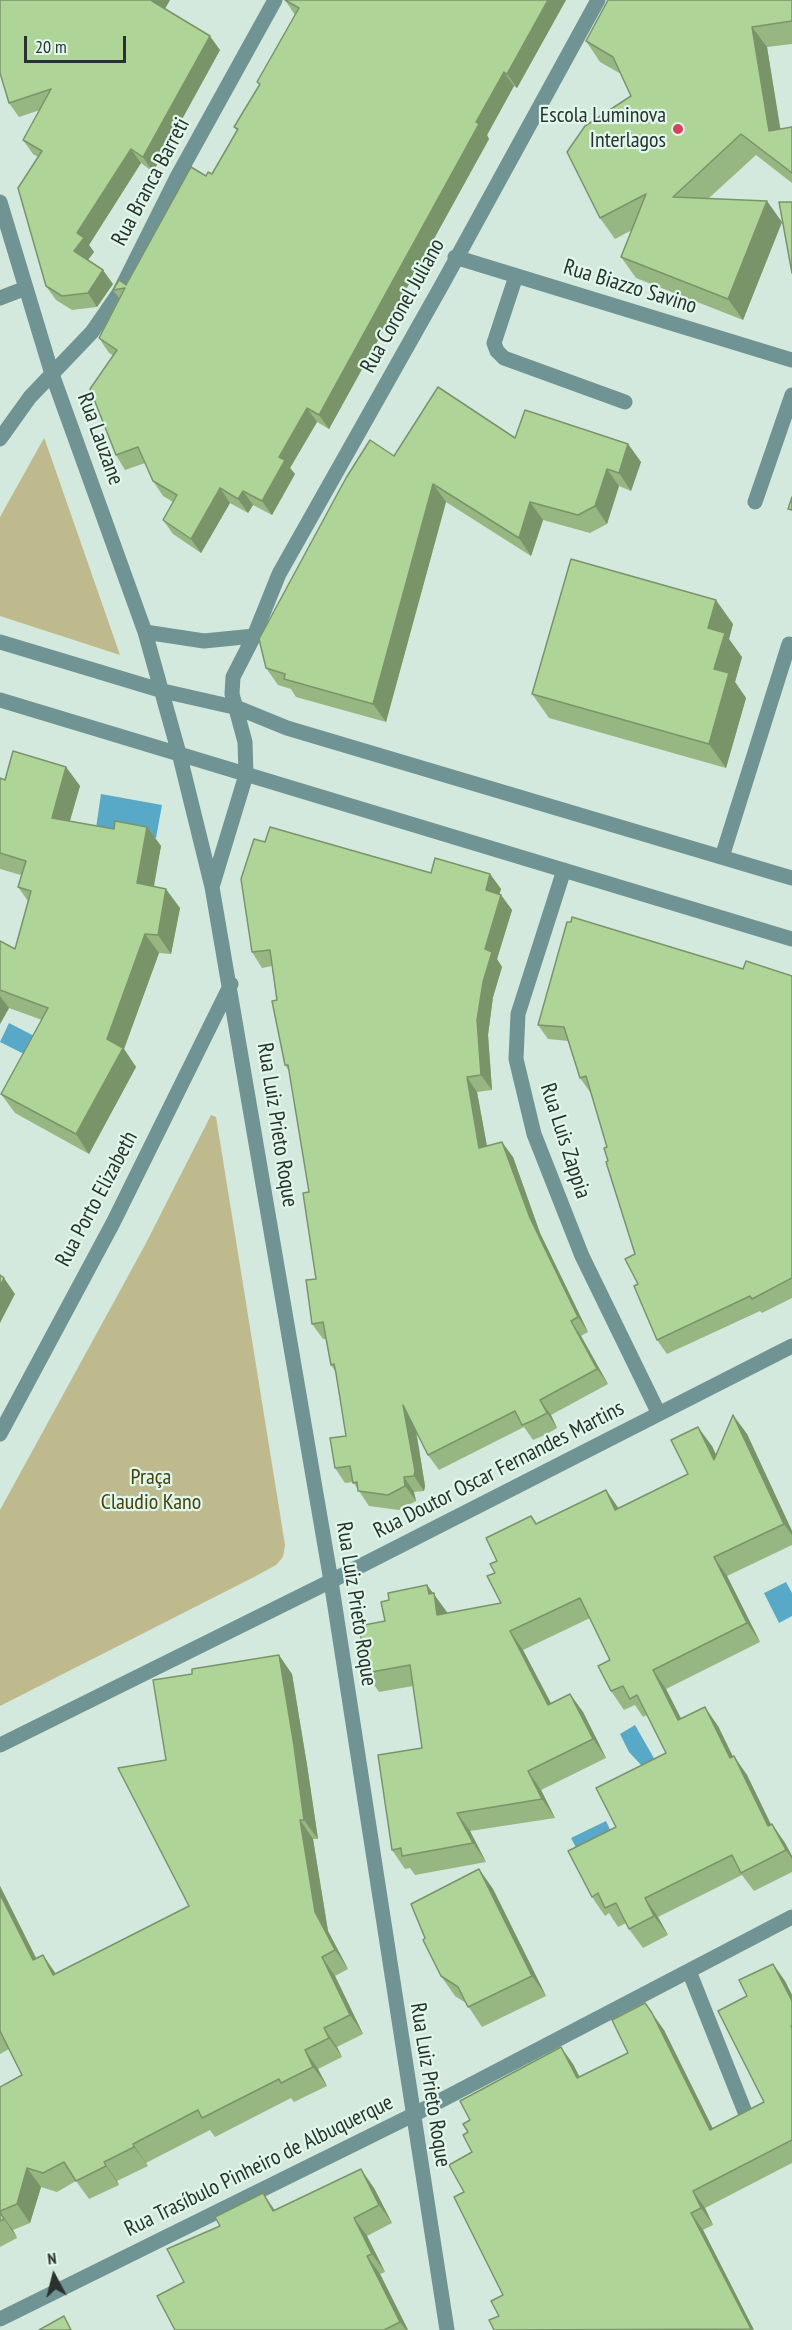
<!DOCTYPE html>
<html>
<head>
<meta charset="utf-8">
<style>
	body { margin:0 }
	#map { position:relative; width:792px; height:2330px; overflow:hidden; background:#d4e9de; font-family:"PT Sans Narrow",sans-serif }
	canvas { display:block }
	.north { position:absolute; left:24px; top:2246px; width:60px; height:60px; -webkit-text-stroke:4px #e1f7ec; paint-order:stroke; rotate:353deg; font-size:16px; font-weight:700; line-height:24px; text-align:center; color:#29322e }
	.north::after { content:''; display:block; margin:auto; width:21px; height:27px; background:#29322e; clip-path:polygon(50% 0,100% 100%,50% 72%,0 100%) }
	.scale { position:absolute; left:24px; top:36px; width:102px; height:27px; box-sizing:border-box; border:3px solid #29322e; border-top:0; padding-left:8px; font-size:18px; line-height:21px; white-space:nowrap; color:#29322e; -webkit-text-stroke:4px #e1f7ec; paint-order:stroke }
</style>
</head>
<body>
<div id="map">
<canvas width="792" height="2330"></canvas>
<div class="north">N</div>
<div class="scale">20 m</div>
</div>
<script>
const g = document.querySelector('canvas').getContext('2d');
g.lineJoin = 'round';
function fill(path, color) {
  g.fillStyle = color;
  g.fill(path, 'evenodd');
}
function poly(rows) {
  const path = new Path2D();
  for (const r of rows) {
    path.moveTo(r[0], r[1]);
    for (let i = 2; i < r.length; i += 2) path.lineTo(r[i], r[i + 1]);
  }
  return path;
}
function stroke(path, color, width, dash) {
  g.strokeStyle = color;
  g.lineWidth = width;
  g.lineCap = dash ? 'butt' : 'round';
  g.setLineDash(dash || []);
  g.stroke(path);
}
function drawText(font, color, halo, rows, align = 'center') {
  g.font = font + ' "PT Sans Narrow",sans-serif';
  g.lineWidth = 4.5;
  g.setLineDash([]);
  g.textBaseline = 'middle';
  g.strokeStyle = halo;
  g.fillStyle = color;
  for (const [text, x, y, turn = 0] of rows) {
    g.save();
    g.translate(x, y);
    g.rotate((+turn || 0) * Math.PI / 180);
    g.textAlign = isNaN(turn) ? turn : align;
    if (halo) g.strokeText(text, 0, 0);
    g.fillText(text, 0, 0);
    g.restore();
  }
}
const green = poly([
	[44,438,45,440,120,655,0,616,0,517],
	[211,1115,216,1117,218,1129,285,1545,283,1557,276,1565,256,1576,0,1706,0,1510,145,1245]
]);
const water = poly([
	[101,794,162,805,156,838,96,828],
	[9,1023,40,1039,34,1059,0,1042],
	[786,1582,792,1593,792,1616,779,1623,764,1593],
	[635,1725,655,1760,642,1766,629,1752,620,1734],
	[606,1821,615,1840,581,1857,571,1838]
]);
const minor = poly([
	[0,202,52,374,145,632,180,757,212,887,331,1581,447,2330],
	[455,257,792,360],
	[516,276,494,343,497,351,504,358,625,402],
	[0,298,26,288],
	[0,439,30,397,92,332,119,293,176,179,275,0],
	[755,502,792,395],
	[145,632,204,641,254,636],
	[0,642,163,691,238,708,287,728,792,878],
	[0,700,792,939],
	[722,857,789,644],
	[564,870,518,1014,516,1059,534,1134,582,1256,659,1414],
	[212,887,246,775,245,742,232,694,233,677,254,636,279,574,443,283,598,0],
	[0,1434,113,1223,231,984],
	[0,1745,331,1581,792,1346],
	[689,1971,747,2117],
	[0,2319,411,2116,792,1917]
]);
const wall = poly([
	[0,0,170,0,165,9,220,50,153,172,141,163,89,245,94,252,88,260,113,284,97,307,72,310,56,300,46,286,38,157,33,154,23,140,40,110,19,117,9,103],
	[285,0,566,0,517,88,514,86,487,135,489,139,329,429,317,422,290,468,295,474,272,515,253,505,248,513,230,503,201,553,173,534,163,520,173,502,163,496,153,481,145,463,125,470,116,455,114,356,109,353,99,338,119,298,113,290,126,285,206,176,212,174,237,131,234,127,260,86,257,82,295,15],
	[792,0,792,44,767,47,780,129,792,127,792,183,756,155,709,198,782,222,743,320,636,278,621,257,632,230,615,239,600,218,631,96,621,74,600,62,586,41],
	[515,438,628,444,641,462,631,491,619,486,607,524,590,533,543,520,531,556,446,502,386,722,296,697,291,689,278,685,266,668,394,456],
	[733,624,729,639,742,657,735,682,746,698,726,768,549,718,532,694],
	[66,767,80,786,70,821,114,829,147,827,161,846,153,886,180,908,171,954,159,953,124,1049,136,1067,89,1154,15,1113,1,1094,42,1020,9,1008,0,1024,0,941,15,949,28,901,18,887,21,875,0,869,0,778,5,780],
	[265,842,431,873,490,874,501,889,499,895,501,895,512,910,497,959,502,967,493,997,488,1035,492,1090,477,1092,487,1146,513,1157,540,1233,588,1332,581,1336,608,1384,551,1415,557,1428,545,1435,533,1440,524,1427,439,1470,428,1455,416,1429,425,1486,424,1491,414,1492,416,1501,399,1510,369,1506,353,1482,345,1483,335,1468,346,1436,335,1371,331,1365,326,1339,323,1339,312,1324,316,1279,309,1192,289,1071,285,1065,272,966,262,968,252,952],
	[743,969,792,976,792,1298,762,1313,760,1311,667,1354,657,1340,638,1284,635,1254,608,1161,607,1147,591,1092,590,1092,580,1078,568,1041,548,1039,538,1025],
	[733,1415,747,1434,792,1531,792,1545,727,1576,760,1642,666,1689,681,1718,718,1726,733,1757,747,1775,771,1825,772,1824,785,1843,792,1856,792,1872,754,1891,742,1875,658,1917,668,1935,643,1948,629,1929,626,1923,618,1927,609,1913,605,1916,592,1897,616,1827,666,1753,647,1715,643,1717,635,1705,624,1710,611,1691,610,1660,590,1618,523,1650,551,1703,570,1694,583,1712,606,1758,541,1790,555,1818,470,1831,486,1862,415,1875,410,1868,405,1869,392,1850,422,1748,413,1686,379,1692,366,1673,385,1621,389,1600,427,1585,447,1613,501,1603,495,1573,497,1561,537,1524,606,1490,618,1508,688,1474,712,1446,716,1455],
	[292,1674,307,1765,318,1839,313,1839,328,1931,348,1969,335,1976,363,2034,337,2047,342,2057,318,2069,327,2086,294,2102,291,2098,215,2137,210,2130,146,2163,148,2166,117,2181,119,2185,89,2199,76,2181,57,2192,41,2187,30,2223,13,2230,17,2238,0,2247,0,2087,22,2075,9,2049,0,2054,0,1886,36,1958,56,1974,189,1906,166,1760],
	[479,1869,493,1889,546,1996,482,2027,466,2003,455,1996,441,1976,425,1938],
	[773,1964,785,1981,792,1995,792,2163,705,2208,713,2225,703,2230,754,2330,494,2330,499,2316,503,2295,464,2192,472,2152,573,2064,579,2077,628,2053,664,2030,713,2129,764,2102,747,1996],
	[374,2188,392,2223,367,2236,385,2272,380,2274,408,2330,175,2330,184,2282,275,2210]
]);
const shadedWall = poly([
	[152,0,170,0,161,15,152,1],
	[548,0,566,0,517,88,507,74],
	[752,27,767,47,784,151,769,131],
	[210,36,220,50,153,172,143,157],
	[504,72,514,86,487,135,489,139,329,429,319,415,476,122],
	[131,149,141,163,89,245,94,252,84,265,74,251,77,233],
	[767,201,782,222,743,320,728,299],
	[103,270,113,284,97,307,88,293],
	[307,408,317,422,290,468,295,474,272,515,262,501,279,457],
	[628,444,641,462,631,491,619,473],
	[607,469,619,486,607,524,595,506],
	[433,484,446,502,386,722,373,704],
	[220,488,230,503,201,553,191,539],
	[243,491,253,505,248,513,238,499],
	[530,502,543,520,531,556,519,538],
	[716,600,733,624,729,639,742,657,735,682,746,698,726,768,709,744,714,669,708,628],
	[66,767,80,786,65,837,52,818],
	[147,827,161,846,151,903,137,883],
	[490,874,501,889,496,905,486,890],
	[166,889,180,908,171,954,158,935],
	[501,895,512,910,497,959,502,967,493,997,488,1035,492,1090,481,1075,477,1020,485,949],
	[145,934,159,953,124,1049,136,1067,89,1154,76,1134,107,1039],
	[0,996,9,1008,0,1024],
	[467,1077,477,1092,490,1163,479,1148],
	[502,1142,513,1157,540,1233,588,1332,578,1317,530,1218],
	[4,1278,15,1294,0,1323,0,1286],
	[571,1321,581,1336,608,1384,597,1369],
	[540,1400,551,1415,557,1428,547,1413],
	[403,1405,414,1420,425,1486,424,1491,414,1476],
	[733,1415,747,1434,792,1531,792,1535,784,1524],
	[698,1427,712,1446,727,1478,714,1460],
	[404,1477,414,1492,416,1501,405,1486],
	[606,1490,619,1509,615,1510],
	[714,1557,727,1576,760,1642,747,1623],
	[427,1585,447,1612,450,1634,437,1615,429,1594],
	[510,1631,523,1650,561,1723,548,1705],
	[279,1655,292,1674,307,1765,318,1839,304,1820],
	[653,1670,666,1689,691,1739,678,1720],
	[570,1694,583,1712,606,1758,593,1739],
	[705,1707,718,1726,743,1777,730,1758],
	[734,1756,747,1775,781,1845,768,1826],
	[528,1771,541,1790,555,1818,542,1799],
	[457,1813,470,1831,486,1862,473,1843],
	[300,1820,313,1839,328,1931,348,1969,335,1950,315,1912],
	[772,1824,785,1843,792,1856,792,1859,786,1850],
	[479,1869,493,1889,546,1996,532,1976],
	[0,1886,46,1978,33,1960,0,1894],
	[645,1898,658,1917,668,1935,654,1916],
	[43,1955,56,1974,53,1975],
	[322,1957,335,1976,363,2034,350,2015],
	[773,1964,785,1981,792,1995,792,2001],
	[652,2013,664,2030,722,2147,710,2130],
	[324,2028,337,2047,342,2057,329,2038],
	[561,2047,573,2064,589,2095,577,2078],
	[305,2050,318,2069,327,2086,313,2067],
	[133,2144,146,2163,148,2166,134,2147],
	[104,2162,117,2181,119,2185,106,2166],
	[27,2168,41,2187,30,2223,17,2204],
	[361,2169,374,2188,392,2223,379,2205],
	[693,2191,705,2208,713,2225,701,2208],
	[263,2193,276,2212,273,2211],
	[0,2212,13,2230,17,2238,4,2219],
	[691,2213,703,2230,754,2330,751,2329],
	[354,2218,367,2236,385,2272,372,2254],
	[367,2256,380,2274,408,2330,406,2330,400,2322]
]);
const building = poly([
	[0,0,152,0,152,1,210,36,143,157,131,149,77,233,84,238,74,251,103,270,88,293,62,296,46,286,18,188,42,151,23,140,51,89,9,103,0,73,0,0],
	[285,0,548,0,507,74,504,72,476,122,479,124,319,415,307,408,279,457,285,460,262,501,243,491,238,499,220,488,191,539,163,520,177,495,153,481,138,447,116,455,90,389,117,350,99,338,125,288,113,290,119,280,126,285,191,167,206,176,208,172,212,174,238,129,234,127,260,84,257,82,299,8,285,0],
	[608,0,792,0,792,21,752,27,769,131,792,127,792,173,741,134,673,197,767,201,728,299,621,257,646,194,600,218,567,152,585,126,631,96,613,57,586,41,608,0],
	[779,202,792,202,792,273,779,202],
	[438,387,515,438,525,410,628,444,619,473,607,469,595,506,578,515,530,502,519,538,433,484,373,704,284,679,285,674,266,668,259,639,346,478,370,440,394,456,438,387],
	[792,497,792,510,788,509,792,497],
	[571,559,716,600,708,628,725,633,714,669,729,673,709,744,532,694,571,559],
	[13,751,66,767,52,818,114,829,115,821,147,827,137,883,166,889,158,935,145,934,107,1039,123,1048,76,1134,1,1094,48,1008,0,990,0,941,15,949,31,891,18,887,26,861,0,853,0,778,5,780,13,751],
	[270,827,431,873,435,858,490,874,486,890,501,895,485,949,492,952,483,982,477,1020,481,1075,467,1077,479,1148,502,1142,530,1218,578,1317,571,1321,597,1369,540,1400,547,1413,534,1420,522,1425,515,1411,428,1455,403,1405,415,1471,414,1476,404,1477,405,1486,388,1495,358,1491,357,1482,353,1483,350,1466,335,1468,330,1438,346,1436,336,1373,334,1364,331,1365,323,1322,312,1324,306,1280,316,1279,303,1193,309,1192,288,1065,285,1065,272,1001,277,1000,270,950,252,952,241,879,254,839,265,842,270,827],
	[572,917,743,969,746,961,792,976,792,1278,752,1299,750,1296,657,1340,634,1286,638,1284,625,1259,635,1254,606,1162,608,1161,604,1148,607,1147,586,1076,580,1078,564,1027,538,1025,567,922,571,922,572,917],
	[0,1275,4,1278,0,1286,0,1275],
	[733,1415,784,1524,714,1557,747,1623,653,1670,678,1720,705,1707,730,1758,734,1756,768,1826,772,1824,786,1850,741,1873,732,1855,645,1898,654,1916,629,1929,616,1903,605,1908,598,1893,592,1897,568,1851,616,1827,596,1788,666,1753,637,1695,630,1699,623,1686,611,1691,598,1666,610,1660,580,1598,510,1631,548,1705,570,1694,593,1739,528,1771,542,1799,457,1813,473,1843,402,1856,401,1848,392,1850,378,1755,422,1748,410,1665,366,1673,359,1626,385,1621,381,1602,389,1600,388,1593,427,1585,429,1594,434,1593,437,1615,501,1603,487,1576,495,1573,490,1564,497,1561,486,1538,531,1516,536,1524,606,1490,615,1510,688,1474,671,1440,698,1427,714,1460,733,1415],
	[279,1655,294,1746,304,1820,300,1820,315,1912,335,1950,322,1957,350,2015,324,2028,329,2038,305,2050,313,2067,281,2083,279,2079,202,2118,198,2110,133,2144,134,2147,104,2162,106,2166,76,2181,64,2162,43,2173,27,2168,17,2204,0,2211,0,2087,22,2075,0,2031,0,1894,33,1960,43,1955,53,1975,189,1906,118,1768,166,1760,153,1680,192,1674,192,1669,279,1655],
	[479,1869,532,1976,468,2007,458,1987,441,1976,423,1940,425,1938,411,1904,479,1869],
	[773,1964,792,2001,792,2025,791,2026,792,2028,792,2140,693,2191,701,2208,691,2213,751,2329,494,2330,489,2320,499,2316,491,2301,503,2295,454,2197,464,2192,449,2165,472,2152,463,2135,468,2132,463,2124,470,2120,460,2101,561,2047,577,2078,628,2053,612,2020,645,2003,652,2013,710,2130,764,2102,718,2011,747,1996,739,1980,773,1964],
	[361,2169,379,2205,354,2218,372,2254,367,2256,400,2322,384,2330,175,2330,157,2296,184,2282,167,2249,220,2226,215,2217,263,2193,273,2211,361,2169],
	[0,2212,4,2219,0,2221,0,2212],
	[64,2316,71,2330,39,2330,64,2316]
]);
const markers = [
	[678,129,6,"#d44461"]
];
const poiNames = [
	["Escola Luminova",666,116],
	["Interlagos",666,141]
];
const streetNames = [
	["Rua Branca Barreti",151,182,-62],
	["Rua Biazzo Savino",630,287,17],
	["Rua Coronel Juliano",403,306,-61],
	["Rua Lauzane",100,439,70],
	["Rua Luiz Prieto Roque",277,1125,81],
	["Rua Luis Zappia",565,1141,72],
	["Rua Porto Elizabeth",97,1199,-62],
	["Rua Doutor Oscar Fernandes Martins",499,1470,-27],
	["Rua Luiz Prieto Roque",356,1604,81],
	["Rua Luiz Prieto Roque",430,2085,81],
	["Rua Trasíbulo Pinheiro de Albuquerque",259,2166,-26]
];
const parkNames = [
	["Praça",151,1478],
	["Claudio Kano",151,1503]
];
fill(green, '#beba8d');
fill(water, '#57a9c7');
stroke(minor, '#6f9493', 15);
fill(wall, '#96b682');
fill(shadedWall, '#7a946a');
fill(building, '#afd497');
stroke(building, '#7a946a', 1.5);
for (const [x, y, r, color] of markers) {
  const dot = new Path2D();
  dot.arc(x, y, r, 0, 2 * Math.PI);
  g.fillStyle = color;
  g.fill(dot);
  stroke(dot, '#e1f7ec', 2);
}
drawText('22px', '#29322e', '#e1f7ec', poiNames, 'right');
drawText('22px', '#29322e', '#e1f7ec', streetNames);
drawText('22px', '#47410a', '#e1f7ec', parkNames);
</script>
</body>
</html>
